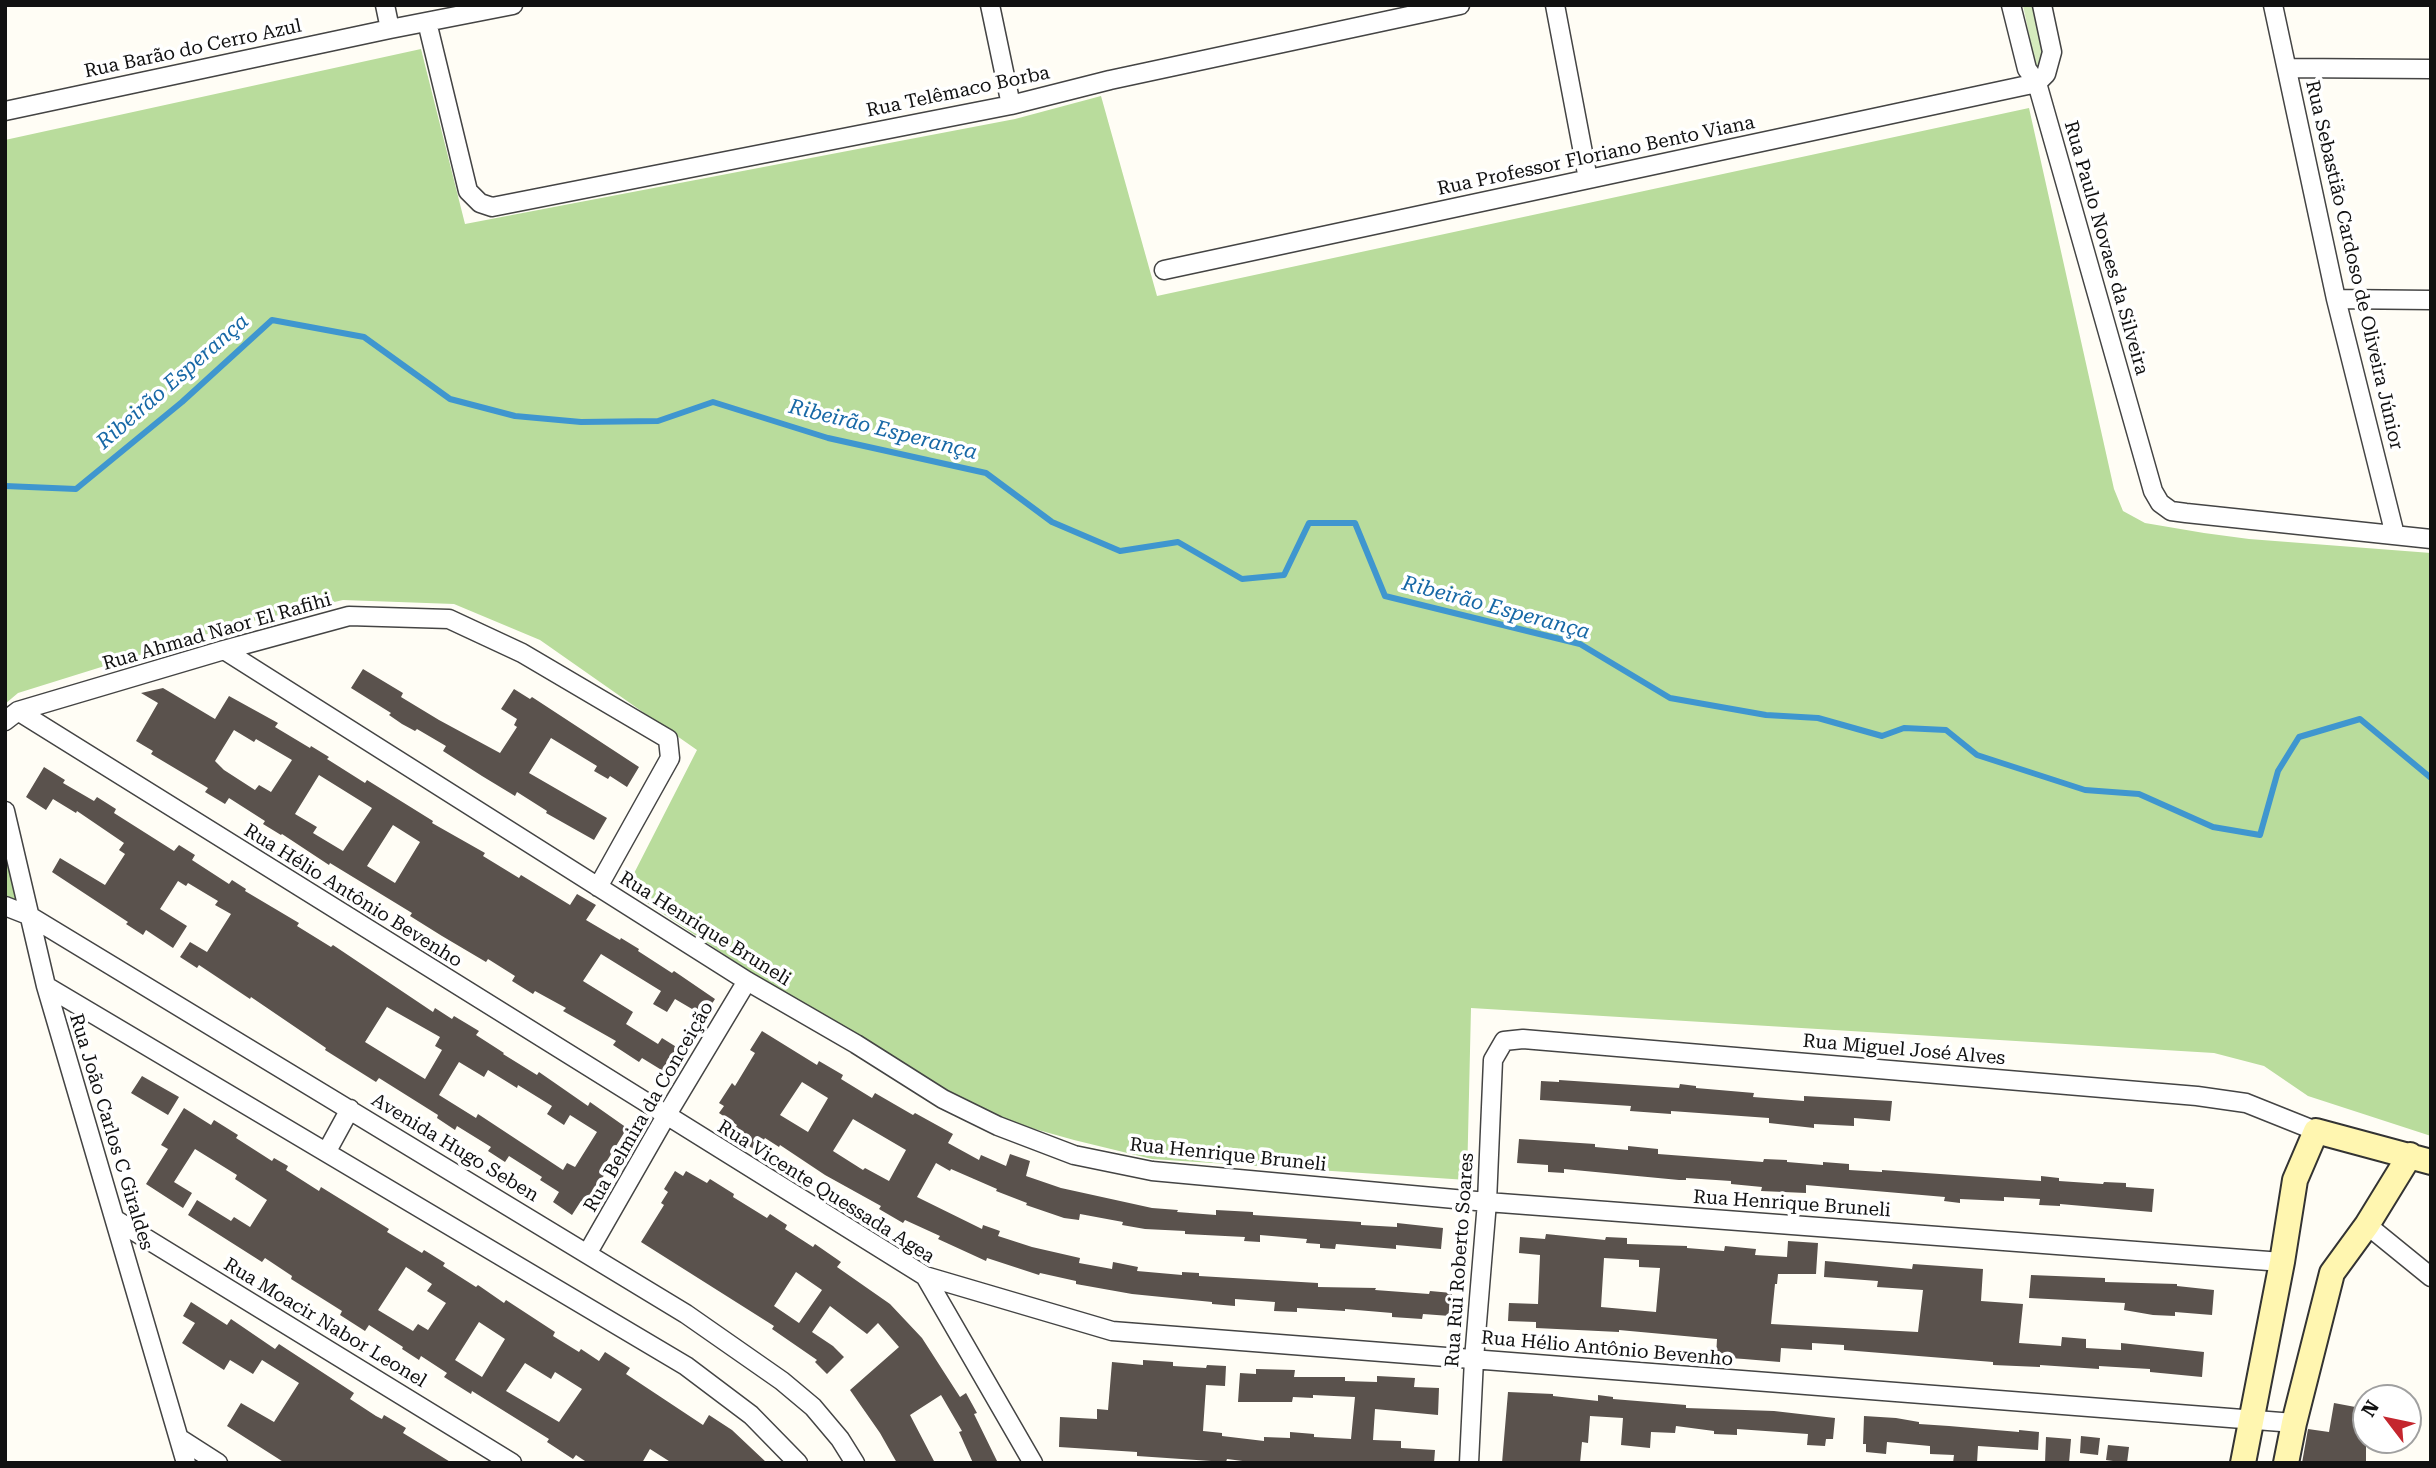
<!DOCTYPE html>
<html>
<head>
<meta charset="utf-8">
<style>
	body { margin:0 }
	#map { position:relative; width:2436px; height:1468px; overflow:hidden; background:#fffdf5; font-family:"Roboto Serif",serif }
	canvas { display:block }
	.frame { position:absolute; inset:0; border:7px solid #111; pointer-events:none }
	.north { position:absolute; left:2352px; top:1384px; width:70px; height:70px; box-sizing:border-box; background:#fff; border:2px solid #a0a0a0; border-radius:50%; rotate:302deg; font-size:19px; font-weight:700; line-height:28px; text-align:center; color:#111 }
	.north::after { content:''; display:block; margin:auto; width:24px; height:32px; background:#c4262e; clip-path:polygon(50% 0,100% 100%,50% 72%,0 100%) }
</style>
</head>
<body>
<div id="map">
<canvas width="2436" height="1468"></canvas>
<div class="frame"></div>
<div class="north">N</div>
</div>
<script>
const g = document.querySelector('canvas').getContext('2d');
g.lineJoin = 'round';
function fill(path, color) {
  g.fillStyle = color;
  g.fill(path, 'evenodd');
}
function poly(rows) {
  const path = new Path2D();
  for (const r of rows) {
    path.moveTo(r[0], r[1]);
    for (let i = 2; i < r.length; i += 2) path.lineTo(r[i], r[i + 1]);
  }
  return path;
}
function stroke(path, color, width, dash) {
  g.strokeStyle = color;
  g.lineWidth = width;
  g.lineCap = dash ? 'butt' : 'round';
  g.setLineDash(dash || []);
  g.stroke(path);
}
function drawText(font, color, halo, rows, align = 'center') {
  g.font = font + ' "Roboto Serif",serif';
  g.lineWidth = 7;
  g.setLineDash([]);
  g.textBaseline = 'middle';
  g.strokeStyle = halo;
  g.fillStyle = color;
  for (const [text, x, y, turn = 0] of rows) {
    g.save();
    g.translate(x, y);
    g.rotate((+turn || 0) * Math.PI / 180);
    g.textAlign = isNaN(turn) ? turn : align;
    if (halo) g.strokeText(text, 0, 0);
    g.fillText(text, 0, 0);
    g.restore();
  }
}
const green = poly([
	[2023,5,2037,5,2051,65,2044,71,2037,67,2034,60]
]);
const forest = poly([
	[421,49,465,224,1015,119,1101,96,1157,296,2029,108,2114,489,2123,511,2145,523,2204,533,2249,539,2431,553,2431,1136,2308,1096,2264,1066,2214,1053,1471,1008,1467,1180,1152,1159,1074,1140,999,1119,948,1091,758,977,626,889,697,750,540,640,454,604,343,600,236,625,18,693,5,704,5,140],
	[5,848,19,901,5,895]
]);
const stream = poly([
	[5,486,76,489,182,402,272,320,364,337,450,399,515,416,581,422,658,421,713,402,828,438,986,473,1052,522,1120,551,1178,542,1242,579,1284,575,1309,523,1355,523,1385,596,1580,644,1670,698,1766,715,1818,718,1882,736,1904,728,1946,730,1977,755,2085,790,2139,794,2213,827,2260,835,2278,771,2299,737,2360,719,2431,778]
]);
const building = poly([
	[363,669,403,693,401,697,439,720,500,753,517,727,514,725,517,719,501,709,514,689,530,699,532,697,639,767,627,787,610,776,608,779,594,771,597,766,551,738,529,773,607,818,594,840,546,813,547,811,517,792,515,796,482,776,443,751,446,746,417,729,415,731,402,724,389,715,391,713,351,688],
	[163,688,215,719,229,696,278,723,275,727,310,748,311,746,329,757,327,759,365,783,367,780,433,821,432,823,485,853,483,856,519,878,521,875,570,905,577,894,596,905,586,920,620,940,621,938,639,949,638,951,672,973,674,971,715,999,704,1016,675,999,667,1012,653,1004,661,991,601,954,583,981,633,1012,626,1024,658,1044,662,1038,678,1048,674,1054,678,1057,668,1074,642,1058,639,1062,613,1045,616,1041,563,1011,566,1008,535,991,533,994,512,981,515,976,488,959,486,962,442,936,410,916,412,913,330,863,329,865,282,834,281,835,263,824,265,821,229,798,225,804,205,792,208,788,151,754,153,751,136,741,158,703,141,693],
	[234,730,254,742,256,739,292,760,271,792,259,785,255,790,224,770,215,761],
	[319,775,372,808,343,851,313,833,317,827,295,814],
	[393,825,420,842,395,883,367,866],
	[44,767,65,780,63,783,94,801,97,797,116,809,114,813,174,851,179,845,195,855,192,860,229,884,232,880,246,889,245,891,299,923,297,926,331,947,333,945,433,1012,435,1008,452,1019,454,1016,479,1031,476,1035,504,1053,503,1054,537,1075,539,1072,588,1106,590,1102,627,1128,602,1169,606,1172,586,1205,581,1201,572,1215,553,1202,559,1192,540,1180,542,1177,509,1156,505,1162,488,1151,491,1147,457,1126,455,1130,437,1118,438,1115,379,1078,376,1082,325,1050,326,1048,251,997,250,999,199,965,197,968,180,957,190,942,207,952,231,914,215,905,218,901,188,883,186,886,178,881,160,909,187,926,173,948,146,930,143,935,126,924,128,922,52,872,60,858,105,885,125,854,119,850,124,843,77,811,76,813,53,799,46,810,26,797],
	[387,1007,440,1037,435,1046,442,1050,425,1079,365,1042],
	[459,1062,484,1077,488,1070,517,1088,518,1085,552,1106,547,1114,564,1125,570,1115,597,1132,575,1167,567,1163,563,1170,478,1114,476,1118,439,1095],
	[762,1031,817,1065,819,1061,843,1075,841,1079,872,1098,875,1093,913,1115,915,1113,953,1134,948,1143,979,1160,981,1155,1006,1166,1010,1154,1030,1161,1026,1176,1061,1188,1152,1208,1178,1210,1177,1212,1216,1215,1216,1210,1253,1212,1253,1215,1361,1222,1361,1225,1397,1227,1397,1223,1443,1228,1441,1249,1396,1245,1396,1249,1336,1244,1335,1249,1320,1248,1320,1244,1306,1243,1307,1239,1260,1235,1260,1242,1244,1241,1245,1237,1185,1234,1185,1231,1145,1229,1122,1225,1123,1222,1080,1214,1079,1220,1064,1218,1026,1205,1027,1203,996,1191,997,1189,951,1169,950,1171,936,1163,917,1197,982,1229,983,1225,1000,1231,998,1236,1032,1247,1080,1258,1079,1263,1112,1269,1113,1262,1138,1267,1137,1271,1182,1275,1182,1272,1199,1273,1199,1276,1318,1283,1318,1287,1376,1288,1375,1290,1429,1294,1430,1291,1452,1293,1450,1316,1423,1314,1422,1319,1392,1317,1392,1313,1345,1309,1345,1311,1297,1308,1297,1312,1274,1311,1275,1302,1235,1299,1235,1306,1212,1304,1212,1302,1132,1294,1076,1284,1076,1281,1040,1273,1039,1275,987,1258,986,1261,938,1239,940,1236,905,1220,903,1223,879,1209,881,1206,825,1175,780,1145,779,1147,765,1138,757,1151,731,1135,737,1125,719,1113,724,1106,719,1103,732,1083,735,1086,755,1053,750,1050],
	[802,1082,828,1098,808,1132,780,1115],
	[853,1119,906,1150,889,1181,865,1168,863,1170,833,1151],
	[142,1076,179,1097,168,1115,131,1093],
	[1559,1080,1679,1088,1680,1084,1696,1086,1696,1088,1754,1093,1753,1097,1804,1101,1804,1096,1892,1101,1890,1121,1854,1118,1854,1126,1814,1124,1814,1128,1769,1123,1769,1118,1671,1111,1671,1114,1630,1111,1631,1106,1540,1100,1541,1081,1559,1082],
	[184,1108,211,1125,214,1120,238,1135,236,1138,272,1161,274,1158,288,1166,286,1170,319,1191,321,1187,389,1229,387,1232,422,1253,424,1250,445,1263,443,1266,476,1287,478,1285,504,1303,506,1300,555,1332,553,1336,579,1352,581,1349,599,1361,605,1352,630,1368,626,1374,703,1425,709,1415,732,1430,767,1463,672,1463,650,1449,642,1463,588,1463,576,1455,573,1459,547,1442,549,1439,472,1391,471,1394,444,1377,447,1373,421,1356,419,1360,402,1349,403,1347,369,1325,365,1331,340,1315,342,1311,291,1279,292,1276,265,1258,262,1262,188,1215,197,1200,231,1221,234,1217,250,1227,267,1200,235,1179,237,1175,195,1149,174,1182,192,1193,183,1208,146,1184,168,1149,161,1145],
	[406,1267,432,1284,427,1291,446,1303,428,1330,418,1324,413,1331,378,1310],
	[479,1322,505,1339,482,1377,455,1360],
	[525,1363,551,1379,555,1372,582,1389,559,1422,506,1391],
	[1519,1139,1595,1144,1595,1147,1628,1150,1628,1146,1658,1149,1658,1154,1763,1162,1764,1159,1787,1160,1787,1162,1823,1165,1823,1162,1849,1164,1849,1170,1882,1172,1882,1170,2041,1181,2041,1176,2059,1178,2059,1181,2103,1184,2104,1182,2126,1183,2126,1187,2154,1189,2152,1212,2060,1204,2060,1206,2039,1205,2040,1199,2004,1197,2004,1201,1960,1199,1960,1203,1944,1201,1945,1197,1806,1185,1806,1193,1761,1191,1762,1187,1731,1184,1731,1181,1686,1178,1686,1180,1679,1180,1564,1169,1564,1173,1548,1172,1548,1165,1517,1163],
	[675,1171,683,1176,686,1171,707,1183,710,1179,734,1194,733,1197,767,1218,770,1214,787,1225,785,1229,813,1247,815,1244,841,1262,837,1267,890,1304,922,1338,960,1397,966,1393,977,1413,974,1414,998,1463,973,1463,959,1432,962,1431,941,1395,910,1415,935,1463,897,1463,880,1433,850,1390,899,1347,878,1323,867,1334,830,1306,812,1332,833,1346,844,1357,827,1374,815,1362,817,1360,772,1329,774,1326,641,1242,664,1205,661,1203,668,1192,664,1189],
	[796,1272,822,1290,799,1323,774,1306],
	[1546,1234,1605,1240,1606,1237,1627,1238,1627,1244,1687,1246,1687,1248,1724,1251,1725,1246,1756,1249,1755,1255,1787,1257,1788,1241,1818,1243,1816,1274,1778,1274,1777,1284,1775,1284,1771,1324,1918,1332,1923,1290,1877,1287,1878,1281,1824,1277,1825,1261,1912,1269,1913,1264,1983,1269,1981,1301,2023,1304,2019,1343,2061,1346,2062,1337,2086,1339,2086,1348,2121,1350,2121,1343,2204,1352,2202,1377,2150,1372,2150,1369,2099,1366,2099,1369,2040,1365,2040,1367,1993,1365,1993,1362,1844,1350,1844,1345,1812,1343,1812,1350,1781,1348,1780,1362,1744,1359,1716,1357,1717,1339,1619,1330,1619,1332,1536,1328,1536,1322,1508,1321,1509,1303,1538,1304,1540,1255,1519,1253,1520,1237,1545,1239],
	[1604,1258,1639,1260,1639,1267,1660,1268,1656,1312,1601,1307],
	[2031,1275,2105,1278,2105,1282,2177,1284,2177,1286,2214,1290,2212,1315,2175,1312,2175,1316,2153,1315,2124,1310,2125,1303,2029,1298],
	[191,1302,227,1325,231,1319,275,1349,279,1344,354,1393,350,1399,376,1416,382,1419,384,1415,406,1428,403,1433,452,1463,285,1463,227,1426,241,1403,274,1422,299,1383,262,1360,253,1374,230,1360,224,1370,182,1343,195,1323,183,1316],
	[1143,1360,1173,1362,1173,1366,1206,1368,1207,1365,1226,1366,1225,1386,1206,1385,1203,1431,1222,1433,1222,1436,1264,1441,1264,1437,1290,1438,1290,1432,1314,1434,1314,1437,1351,1439,1355,1397,1313,1395,1313,1398,1293,1397,1292,1402,1238,1402,1240,1373,1256,1374,1256,1369,1295,1370,1294,1377,1345,1377,1345,1381,1377,1382,1377,1376,1415,1378,1414,1387,1439,1388,1438,1415,1375,1409,1373,1440,1401,1441,1401,1448,1435,1450,1434,1463,1258,1463,1227,1459,1226,1462,1137,1456,1137,1452,1059,1447,1060,1417,1097,1419,1097,1409,1108,1410,1112,1362,1143,1365],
	[1508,1392,1553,1394,1553,1396,1598,1401,1598,1395,1613,1397,1613,1399,1686,1405,1686,1408,1774,1411,1835,1418,1833,1439,1826,1439,1825,1446,1807,1445,1808,1434,1737,1429,1737,1435,1714,1434,1714,1431,1676,1426,1675,1433,1651,1432,1650,1448,1621,1445,1623,1418,1590,1416,1588,1443,1582,1442,1580,1463,1502,1463],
	[2334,1403,2366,1409,2366,1463,2302,1463,2308,1429,2329,1432],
	[1864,1416,1896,1418,1919,1422,1919,1424,1949,1426,2019,1432,2019,1430,2039,1432,2038,1450,1978,1446,1977,1463,1953,1463,1954,1455,1930,1454,1930,1446,1887,1442,1886,1454,1866,1452,1866,1444,1863,1444],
	[2081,1436,2100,1438,2098,1455,2080,1453],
	[2046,1437,2071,1439,2069,1463,2045,1463],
	[2108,1445,2129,1447,2127,1463,2106,1460]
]);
const street = poly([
	[385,5,390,29],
	[990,5,1011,105],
	[1555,5,1588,179],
	[2011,5,2027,69,2037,83,2153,491,2160,503,2171,511,2186,513,2431,539],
	[2273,5,2336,299,2395,535],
	[427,22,468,191,480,203,492,207,1011,105,1110,80,1460,5],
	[2287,68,2431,69],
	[2037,83,2046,74,2052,52,2042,5],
	[5,111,390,29,513,5],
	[1164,270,2037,83],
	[2336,299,2431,300],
	[224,650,747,981,856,1044,943,1099,998,1126,1074,1155,1152,1171,1487,1202,2282,1262],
	[18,711,925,1276,1033,1463],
	[5,721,18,711,224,650,349,616,449,619,522,653,668,739,670,758,598,887],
	[5,811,46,986,186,1463],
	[5,906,28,915,686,1314,782,1381,813,1407,840,1439,855,1463],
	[46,986,686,1366,751,1415,798,1463],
	[327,1151,350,1109],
	[116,1220,512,1463],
	[2367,1225,2431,1277],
	[587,1254,666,1116,747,981],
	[925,1276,1112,1331,2294,1423],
	[179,1438,218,1463],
	[1469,1463,1474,1359,1487,1202,1493,1060,1504,1041,1523,1039,2197,1096,2246,1103,2316,1131]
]);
const secondary = poly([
	[2243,1463,2282,1262,2295,1180,2316,1131,2431,1162],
	[2286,1463,2294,1423,2332,1273,2367,1225,2410,1155]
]);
const streetNames = [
	["Rua Barão do Cerro Azul",193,49,-12],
	["Rua Telêmaco Borba",958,92,-12],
	["Rua Professor Floriano Bento Viana",1596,156,-12],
	["Rua Paulo Novaes da Silveira",2106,248,74],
	["Rua Sebastião Cardoso de Oliveira Júnior",2354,265,77],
	["Rua Ahmad Naor El Rafihi",217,632,-16],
	["Rua Hélio Antônio Bevenho",353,896,32],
	["Rua Henrique Bruneli",705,929,32],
	["Rua Miguel José Alves",1904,1050,5],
	["Rua Belmira da Conceição",649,1107,-60],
	["Rua João Carlos C Giraldes",111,1132,73],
	["Avenida Hugo Seben",455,1148,31],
	["Rua Henrique Bruneli",1228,1155,6],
	["Rua Vicente Quessada Agea",826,1192,32],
	["Rua Henrique Bruneli",1792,1204,4],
	["Rua Rui Roberto Soares",1460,1260,-86],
	["Rua Moacir Nabor Leonel",325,1323,31],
	["Rua Hélio Antônio Bevenho",1607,1349,5]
];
const waterNames = [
	["Ribeirão Esperança",173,382,-41],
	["Ribeirão Esperança",883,430,14],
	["Ribeirão Esperança",1496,608,15]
];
fill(green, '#d5ebbd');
fill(forest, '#b9dc9c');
stroke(stream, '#3f96cf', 6);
fill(building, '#5a524d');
stroke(street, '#444', 21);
stroke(secondary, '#333', 28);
stroke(street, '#fff', 18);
stroke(secondary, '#fff6b0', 24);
drawText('19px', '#111', '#fff', streetNames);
drawText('italic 21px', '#1768a6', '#fff', waterNames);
</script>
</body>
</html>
